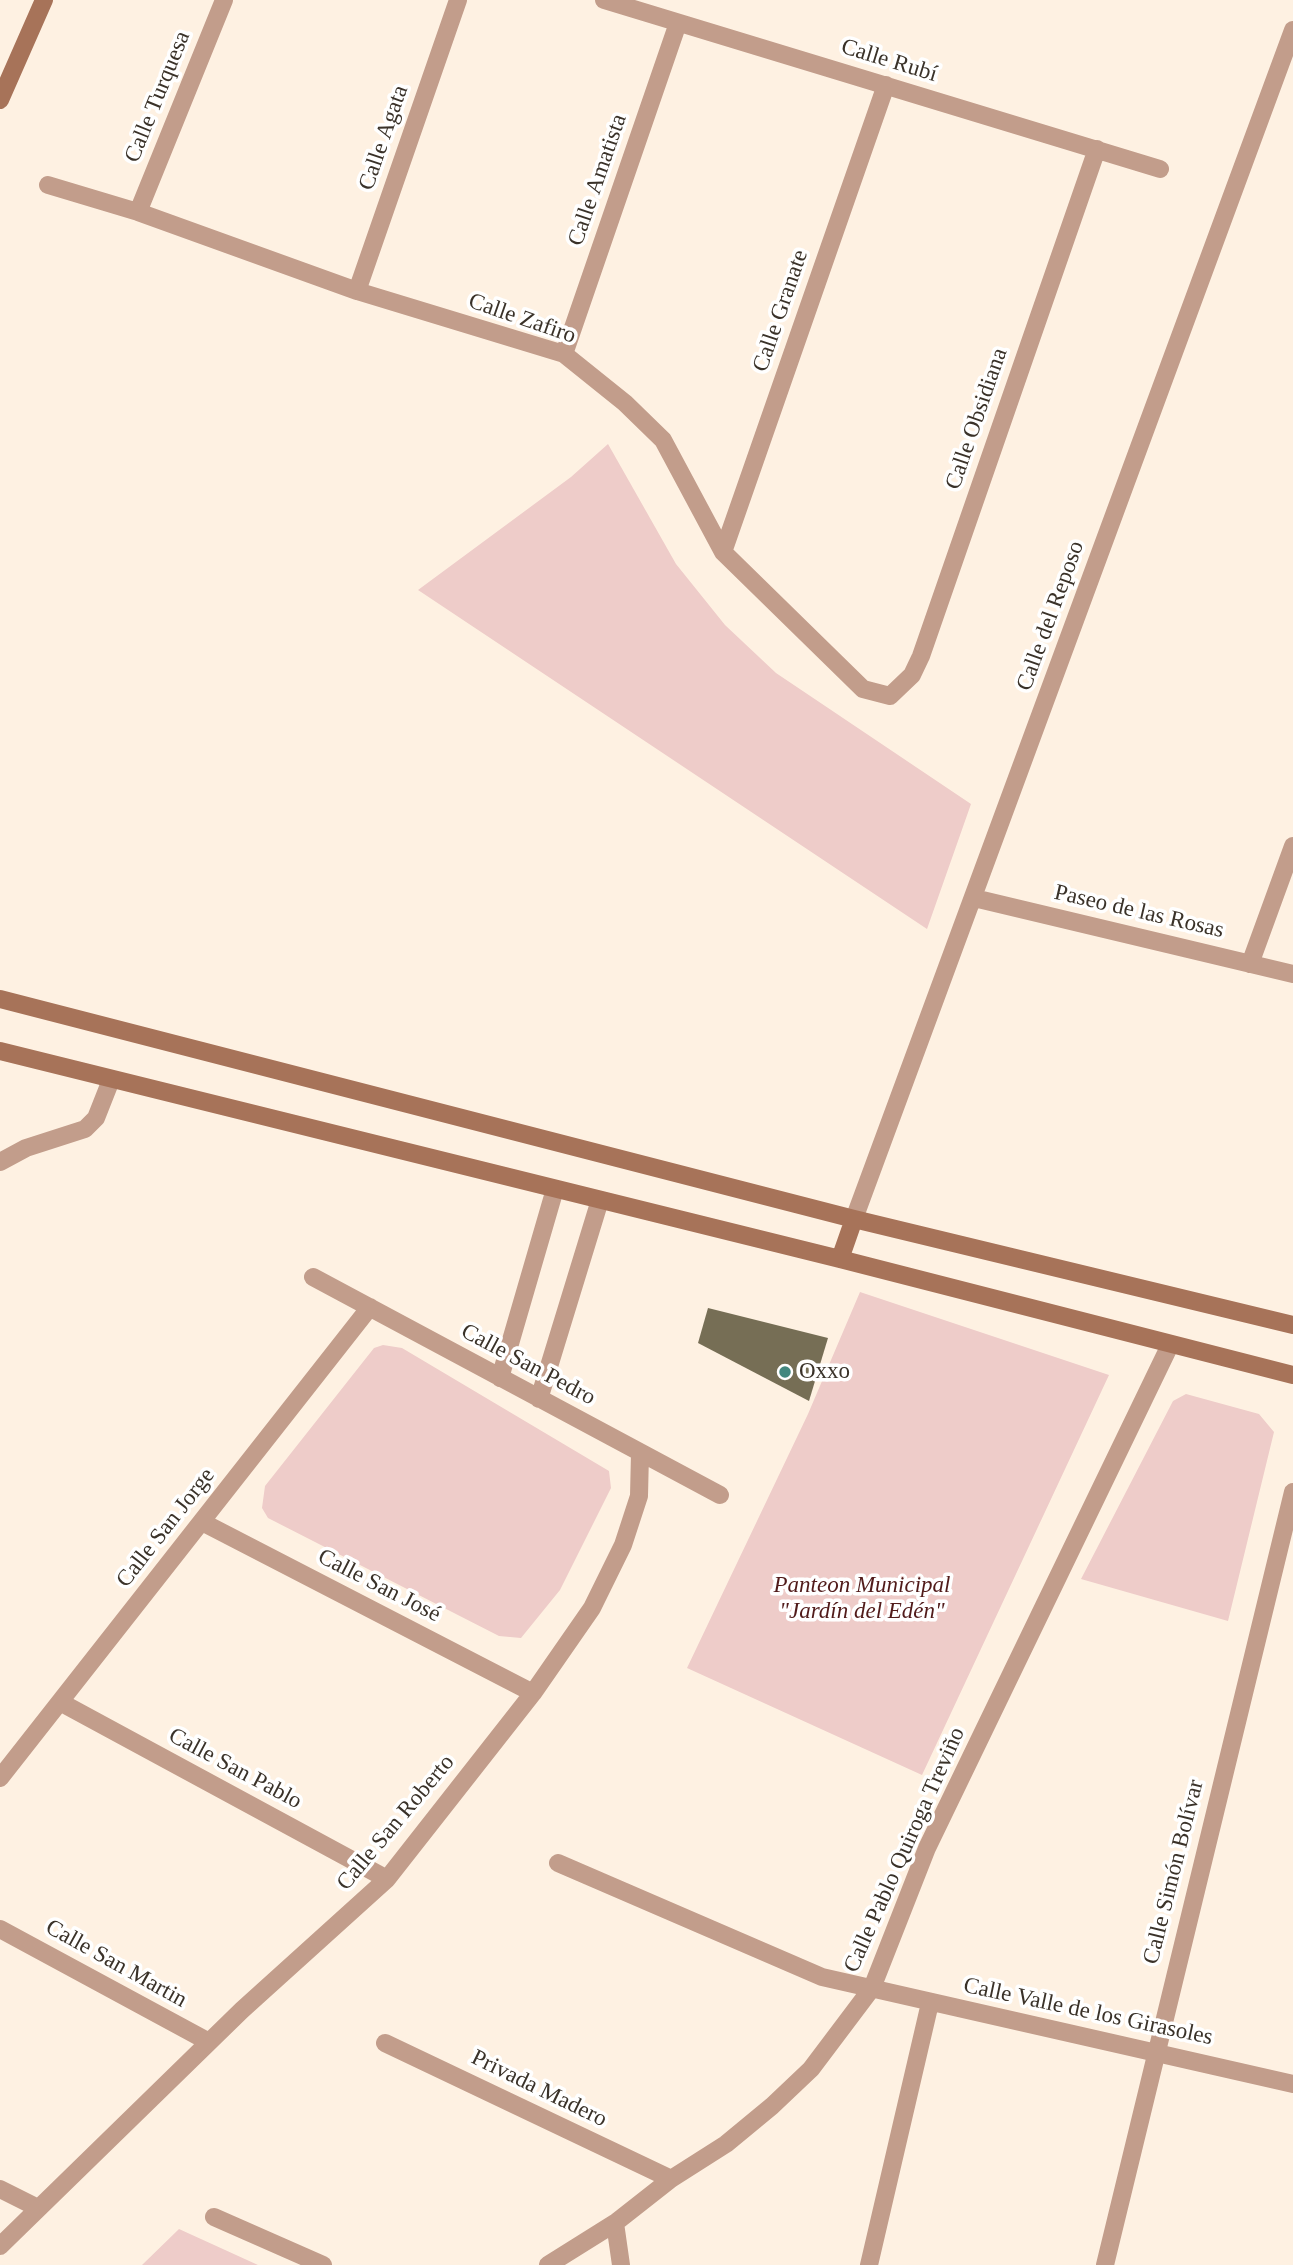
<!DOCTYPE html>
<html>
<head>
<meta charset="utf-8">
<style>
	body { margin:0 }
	canvas { display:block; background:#fef1e2 }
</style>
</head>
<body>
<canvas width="1293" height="2265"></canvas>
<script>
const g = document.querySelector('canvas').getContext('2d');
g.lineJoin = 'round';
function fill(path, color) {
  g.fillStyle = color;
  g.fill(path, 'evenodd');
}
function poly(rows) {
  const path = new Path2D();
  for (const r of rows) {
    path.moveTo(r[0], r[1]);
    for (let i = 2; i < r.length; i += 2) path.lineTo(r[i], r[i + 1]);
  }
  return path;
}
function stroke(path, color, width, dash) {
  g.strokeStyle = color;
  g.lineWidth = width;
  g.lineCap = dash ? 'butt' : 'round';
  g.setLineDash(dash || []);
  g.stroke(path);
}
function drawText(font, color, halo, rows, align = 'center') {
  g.font = font + ' "Times New Roman",serif';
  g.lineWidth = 7;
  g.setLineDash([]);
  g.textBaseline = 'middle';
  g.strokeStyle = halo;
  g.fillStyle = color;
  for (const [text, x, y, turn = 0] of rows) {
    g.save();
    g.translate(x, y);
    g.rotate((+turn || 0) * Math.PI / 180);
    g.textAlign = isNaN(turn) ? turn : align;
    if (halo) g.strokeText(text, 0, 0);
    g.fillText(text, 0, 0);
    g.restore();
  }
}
const green = poly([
	[608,444,676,564,725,625,776,673,971,804,927,929,418,590,571,477],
	[860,1292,1109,1375,922,1775,687,1668,808,1414],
	[383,1345,402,1348,609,1471,611,1488,560,1590,521,1638,499,1636,268,1518,262,1508,265,1486,374,1348],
	[1186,1394,1259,1414,1274,1432,1228,1621,1081,1579,1173,1401],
	[179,2229,258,2265,142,2265]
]);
const building = poly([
	[708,1308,828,1338,809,1401,698,1343]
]);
const lane = poly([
	[0,1162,26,1148,85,1129,96,1118,111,1080]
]);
const street = poly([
	[604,0,1160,169],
	[48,185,138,212,357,291,564,354,625,403,663,440,723,552,863,689,890,696,912,675,921,656,1097,149],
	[138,212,224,0],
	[357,291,458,0],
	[564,354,678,23],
	[723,552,886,85],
	[974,898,1293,974],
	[1250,964,1293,846],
	[854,1219,1293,30],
	[313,1277,720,1495],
	[500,1378,555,1189],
	[539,1399,600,1200],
	[202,1522,533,1693],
	[60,1702,387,1879],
	[0,1778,370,1307],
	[558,1863,822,1977,1293,2084],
	[0,1929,209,2042],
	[385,2043,671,2179],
	[0,2189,38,2208],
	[214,2217,323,2265],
	[615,2223,621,2265],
	[0,2246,242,2010,387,1879,533,1693,592,1608,623,1545,639,1496,640,1453],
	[548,2265,615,2223,671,2179,726,2144,772,2106,811,2069,872,1988,927,1848,1170,1345],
	[869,2265,930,2003],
	[1105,2265,1293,1492]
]);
const secondary = poly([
	[0,100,44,0],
	[0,999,854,1219,1293,1325],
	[0,1051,840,1259,1293,1375],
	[840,1259,854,1219]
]);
const markers = [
	[785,1372,7,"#42877f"]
];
const streetNames = [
	["Calle Rubí",889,61,17],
	["Calle Turquesa",158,97,-68],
	["Calle Agata",384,138,-71],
	["Calle Amatista",598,180,-71],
	["Calle Granate",781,311,-71],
	["Calle Zafiro",522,319,19],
	["Calle Obsidiana",977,419,-71],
	["Calle del Reposo",1051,616,-70],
	["Paseo de las Rosas",1139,912,13],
	["Calle San Pedro",528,1365,28],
	["Calle San Jorge",166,1528,-52],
	["Calle San José",379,1586,27],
	["Calle San Pablo",235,1769,28],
	["Calle San Roberto",396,1823,-50],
	["Calle Pablo Quiroga Treviño",905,1850,-66],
	["Calle Simón Bolívar",1174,1872,-76],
	["Calle San Martin",116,1964,29],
	["Calle Valle de los Girasoles",1088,2012,12],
	["Privada Madero",539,2089,26]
];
const poiNames = [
	["Oxxo",799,1372]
];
const parkNames = [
	["Panteon Municipal",862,1586],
	["\"Jardín del Edén\"",862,1612]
];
fill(green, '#eeccc9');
fill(building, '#766e55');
stroke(lane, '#c29d8b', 18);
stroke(street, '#c29d8b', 18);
stroke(secondary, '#a77359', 18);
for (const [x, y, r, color] of markers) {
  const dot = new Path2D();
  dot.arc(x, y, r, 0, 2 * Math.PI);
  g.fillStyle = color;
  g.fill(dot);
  stroke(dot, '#fff', 2.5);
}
drawText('23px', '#3a3229', '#fff', streetNames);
drawText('23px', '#3a3229', '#fff', poiNames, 'left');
drawText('italic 23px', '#511b1a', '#fff', parkNames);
</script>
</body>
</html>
